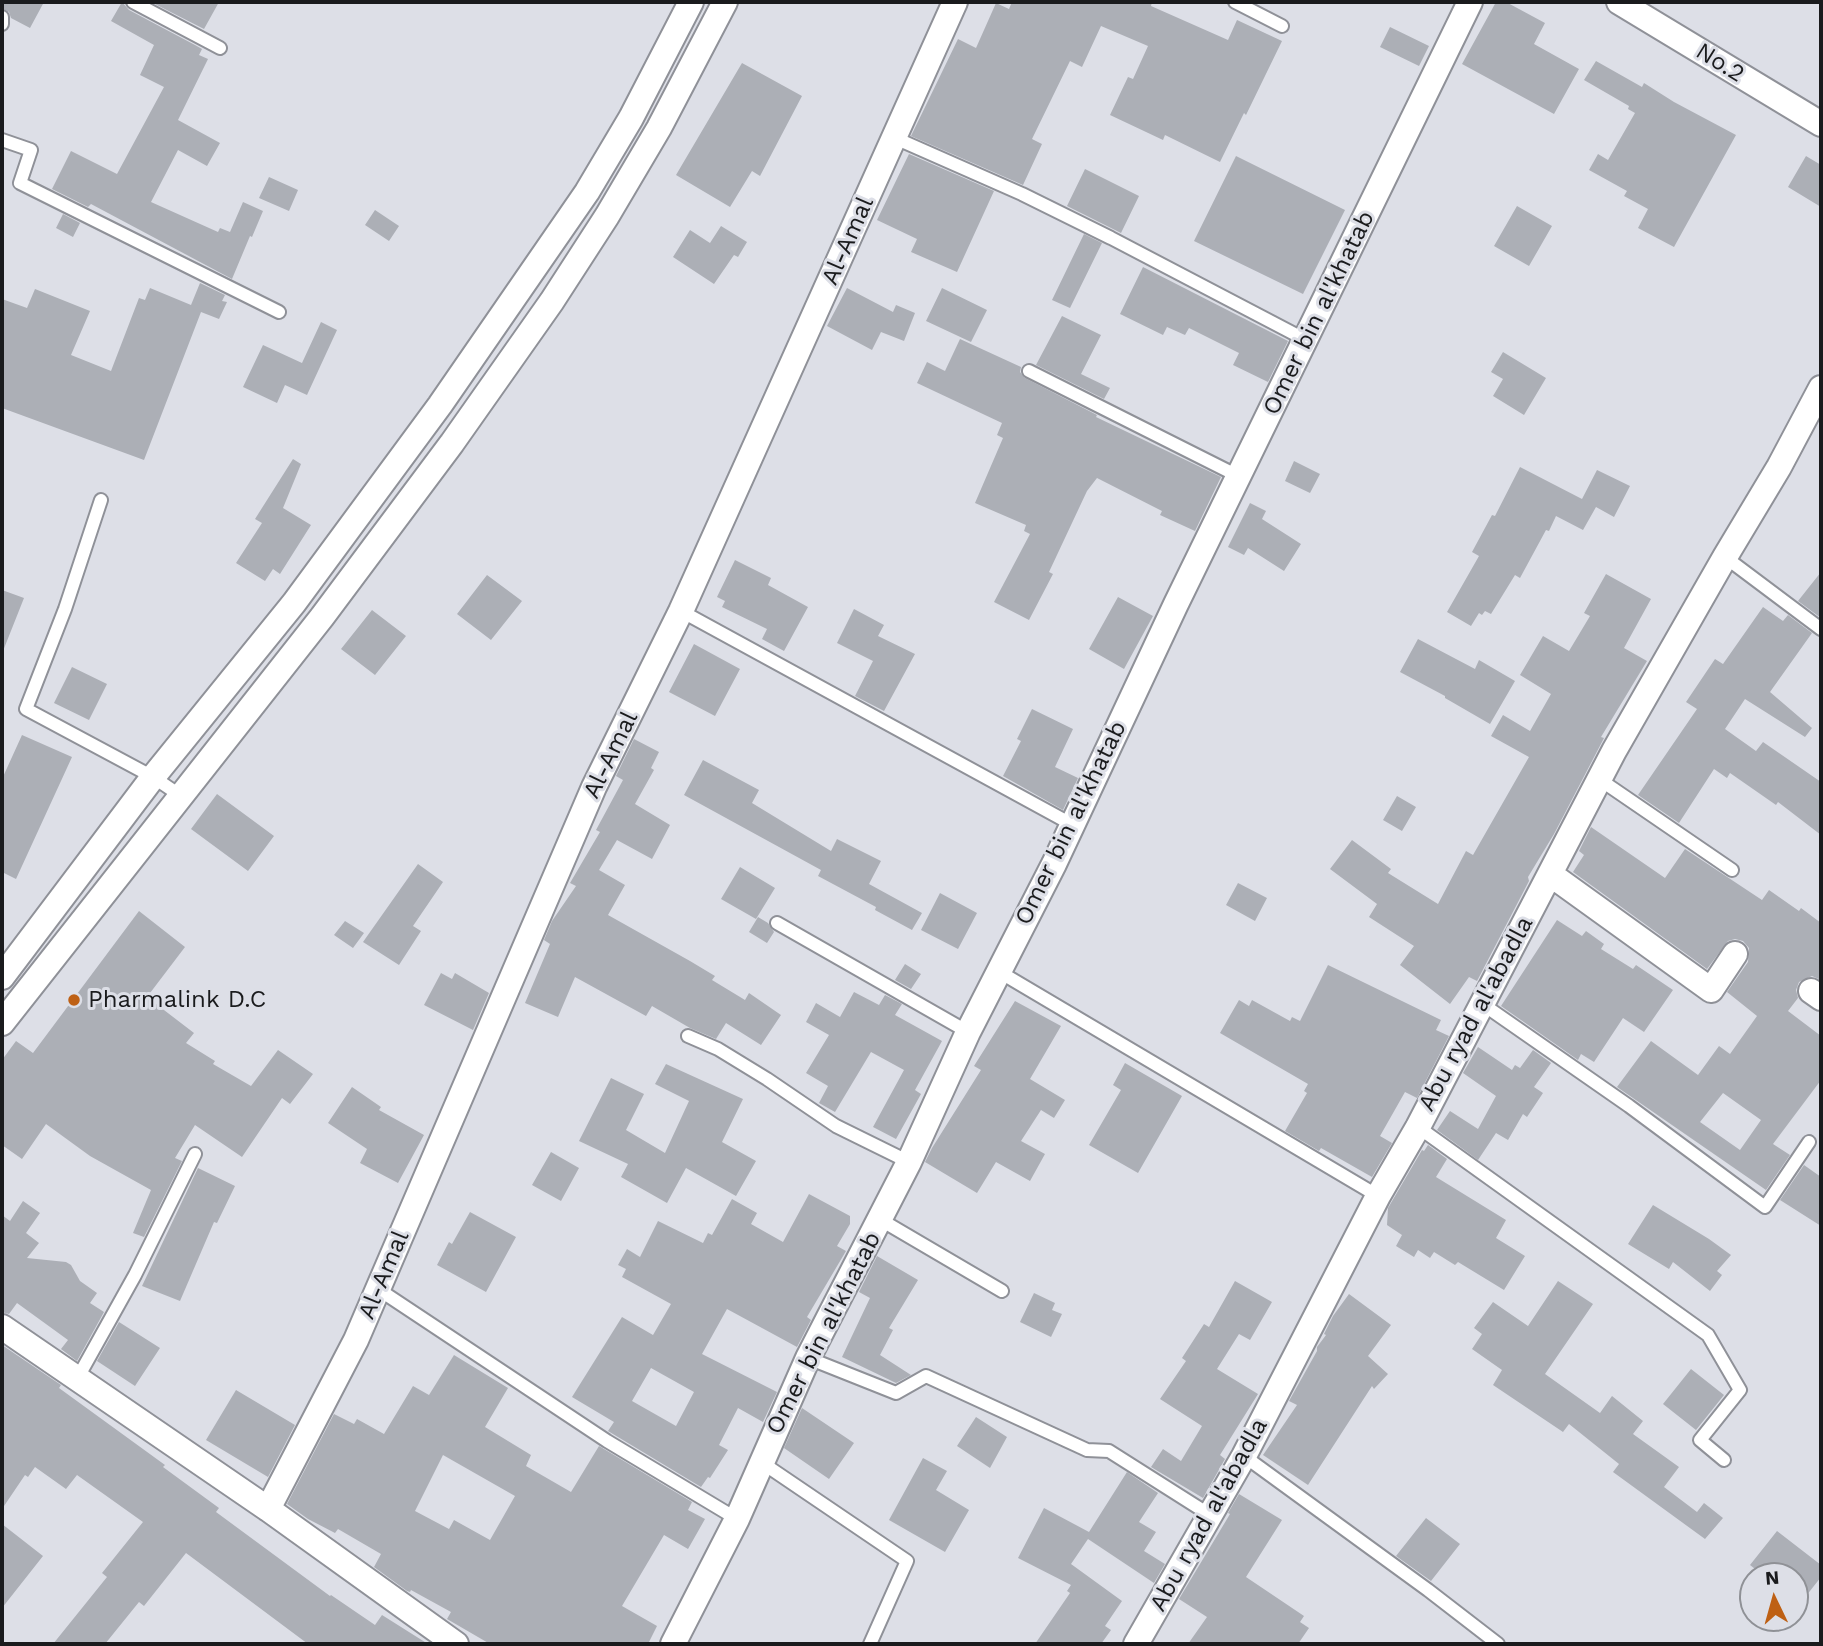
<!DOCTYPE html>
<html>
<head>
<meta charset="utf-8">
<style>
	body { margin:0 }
	#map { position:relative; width:1823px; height:1646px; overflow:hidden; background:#dddfe7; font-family:"Work Sans",sans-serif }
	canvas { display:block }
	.frame { position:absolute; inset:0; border:4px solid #1a1b1d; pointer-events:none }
	.north { position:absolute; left:1739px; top:1562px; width:70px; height:70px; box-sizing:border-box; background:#dddfe7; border:2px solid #8f9196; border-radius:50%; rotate:355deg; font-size:19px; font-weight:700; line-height:28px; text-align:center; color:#1a1b1d }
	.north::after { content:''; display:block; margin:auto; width:24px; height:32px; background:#be6014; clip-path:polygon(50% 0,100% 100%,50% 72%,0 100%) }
</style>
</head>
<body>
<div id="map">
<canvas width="1823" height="1646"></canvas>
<div class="frame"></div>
<div class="north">N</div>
</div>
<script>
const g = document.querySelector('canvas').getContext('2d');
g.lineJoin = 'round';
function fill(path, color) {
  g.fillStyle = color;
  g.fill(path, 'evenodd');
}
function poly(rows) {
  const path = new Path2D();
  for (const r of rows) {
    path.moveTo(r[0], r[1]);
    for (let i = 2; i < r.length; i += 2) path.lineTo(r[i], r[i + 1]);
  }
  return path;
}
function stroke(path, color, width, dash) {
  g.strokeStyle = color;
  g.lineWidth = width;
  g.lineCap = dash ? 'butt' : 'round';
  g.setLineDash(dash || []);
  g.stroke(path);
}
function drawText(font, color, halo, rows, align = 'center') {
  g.font = font + ' "Work Sans",sans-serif';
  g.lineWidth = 6;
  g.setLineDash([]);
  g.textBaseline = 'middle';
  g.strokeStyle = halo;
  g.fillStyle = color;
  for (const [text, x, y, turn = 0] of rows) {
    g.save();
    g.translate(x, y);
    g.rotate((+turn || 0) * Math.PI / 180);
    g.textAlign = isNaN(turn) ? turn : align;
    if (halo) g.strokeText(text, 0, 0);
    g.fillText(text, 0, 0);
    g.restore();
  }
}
const building = poly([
	[2,2,44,2,30,28,11,18,9,12,2,8],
	[122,2,129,10,195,45,202,49,199,55,208,59,178,120,220,143,207,166,178,150,151,202,218,232,220,228,230,232,243,202,263,211,252,237,250,236,232,279,91,204,88,207,52,189,71,151,117,174,164,87,140,75,154,45,111,21],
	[151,2,219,2,204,29],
	[1012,2,1152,2,1151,6,1228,40,1237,20,1282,41,1246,115,1244,113,1220,162,1165,135,1163,140,1110,115,1128,77,1133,79,1148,46,1101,26,1082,67,1070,61,1032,139,1042,144,1023,185,911,136,958,39,976,48,996,3,1009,9],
	[1496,2,1506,2,1545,23,1534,44,1579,69,1554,114,1462,64],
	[1390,27,1429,46,1419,66,1380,47],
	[1596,61,1642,87,1644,83,1674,102,1736,135,1674,247,1638,228,1648,209,1624,196,1627,191,1589,170,1598,154,1608,160,1635,113,1628,109,1629,106,1584,80],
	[742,63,802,96,760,176,752,171,730,207,676,175],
	[909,154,994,191,957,272,911,252,917,239,877,220],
	[1236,156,1345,210,1303,294,1194,241],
	[1806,156,1821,165,1821,207,1788,187],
	[1085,169,1139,196,1121,233,1067,206],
	[269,177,298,190,289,211,259,198],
	[1517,206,1552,226,1529,266,1494,246],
	[375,210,399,226,389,241,365,225],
	[63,214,80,223,73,237,56,228],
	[721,226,747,242,738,257,734,255,714,284,673,257,690,230,710,243],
	[1084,234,1102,243,1070,308,1052,300],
	[1143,267,1288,341,1268,382,1233,365,1239,353,1189,328,1185,335,1167,327,1163,335,1120,314],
	[200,283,225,295,222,301,227,302,219,319,201,312,144,460,2,408,2,299,27,308,35,289,90,311,71,355,111,371,139,298,145,300,150,288,191,305],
	[847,288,893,312,896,305,915,313,904,341,881,332,872,350,827,326],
	[942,288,987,310,971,342,926,321],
	[1062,316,1101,335,1081,374,1110,388,1104,399,1036,365],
	[321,322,337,330,307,395,285,385,277,403,243,387,263,345,302,363],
	[960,339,1021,367,1020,372,1025,378,1097,415,1096,417,1221,477,1195,531,1160,515,1162,511,1097,478,1087,491,1049,572,1053,574,1029,620,994,602,1030,534,1024,531,1026,525,975,503,1003,438,997,435,1002,423,917,383,927,362,945,371],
	[1503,352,1546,378,1524,415,1493,396,1503,379,1491,372],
	[293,459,301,464,283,508,311,525,280,574,273,569,265,581,236,563,262,523,255,519],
	[1294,461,1320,474,1310,493,1285,481],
	[1520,467,1582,499,1597,470,1630,486,1614,517,1596,507,1583,530,1556,516,1549,531,1546,530,1520,578,1515,575,1491,614,1485,611,1482,615,1479,613,1471,626,1447,612,1479,556,1472,552,1492,515,1495,516],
	[1250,503,1266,511,1262,519,1301,544,1284,571,1248,548,1244,555,1228,547],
	[735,560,771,578,768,585,808,607,784,651,762,639,767,629,722,607,725,601,717,597],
	[1821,572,1821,618,1798,601],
	[1606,574,1651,599,1624,648,1647,661,1601,737,1604,738,1554,834,1528,877,1529,881,1477,981,1469,977,1450,1004,1400,965,1414,946,1369,917,1377,904,1330,869,1352,840,1391,869,1388,873,1438,904,1466,851,1473,855,1529,757,1491,736,1503,715,1530,731,1551,694,1520,675,1543,636,1569,651,1590,616,1584,613],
	[487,575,522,601,491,640,457,614],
	[2,590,24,598,3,651,2,651],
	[1118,597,1153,616,1124,669,1089,649],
	[1763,607,1783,621,1788,615,1812,633,1770,692,1812,728,1805,737,1745,699,1725,729,1756,751,1763,742,1821,782,1821,835,1778,802,1776,805,1730,773,1727,778,1714,769,1679,823,1638,795,1697,709,1686,702,1715,659,1723,664],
	[854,609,884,625,878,636,915,654,884,711,855,696,873,661,837,643],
	[372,610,406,636,375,675,341,649],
	[1418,639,1475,669,1479,660,1515,681,1490,724,1445,698,1445,696,1400,672],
	[694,644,740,669,715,716,669,692],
	[72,667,107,684,89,720,54,703],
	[1032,709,1073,729,1055,767,1078,778,1063,810,1003,776,1021,741,1017,739],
	[22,735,72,757,16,879,2,872,2,779],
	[634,739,659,752,651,768,654,770,635,804,670,825,652,859,617,840,599,870,625,885,608,915,690,961,715,976,712,980,745,1000,749,993,781,1015,761,1045,726,1023,716,1039,690,1028,652,1006,646,1016,575,977,558,1017,525,1003,550,944,544,940,552,921,576,886,570,883,600,832,596,830,623,780,616,776],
	[703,760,759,790,752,803,831,851,837,839,881,861,869,884,922,913,912,930,875,910,876,907,818,876,821,870,684,795],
	[217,794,274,836,248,871,191,829],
	[1397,796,1416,807,1402,831,1383,820],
	[1591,827,1665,878,1685,849,1762,900,1769,890,1799,911,1801,908,1821,923,1821,980,1812,976,1799,982,1796,990,1798,998,1788,1011,1821,1036,1821,1080,1773,1144,1790,1155,1766,1190,1617,1087,1651,1041,1698,1075,1719,1046,1730,1054,1757,1016,1727,992,1748,962,1749,948,1743,941,1735,939,1728,941,1707,969,1573,872,1584,855,1579,851],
	[1723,1093,1761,1120,1740,1150,1700,1122],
	[418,864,443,882,413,926,421,931,399,965,363,942],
	[740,867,775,888,756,919,721,899],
	[1238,883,1267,898,1255,921,1226,905],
	[940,893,977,913,958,949,921,930],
	[139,911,185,947,147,997,194,1033,186,1043,215,1061,213,1064,251,1086,278,1050,313,1074,290,1104,282,1098,242,1157,195,1125,175,1158,182,1161,144,1237,133,1233,151,1190,90,1156,46,1124,22,1159,2,1145,2,1060,16,1041,33,1053],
	[758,917,768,923,774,932,767,943,749,932],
	[1557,920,1582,936,1586,931,1604,944,1601,949,1633,969,1636,965,1673,990,1644,1032,1623,1018,1594,1062,1581,1054,1578,1060,1501,1006],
	[345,921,364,933,353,948,334,935],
	[905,964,921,974,911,989,895,980],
	[1328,965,1441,1020,1436,1030,1449,1036,1417,1098,1405,1092,1380,1136,1392,1143,1372,1177,1321,1148,1319,1151,1285,1131,1307,1093,1304,1091,1308,1084,1220,1033,1239,1000,1249,1006,1252,1000,1290,1021,1292,1017,1300,1021],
	[441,973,452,979,455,973,489,993,473,1030,424,1005],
	[854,992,879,1005,885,995,902,1004,895,1015,942,1041,915,1090,921,1094,896,1139,873,1127,904,1070,871,1052,835,1112,819,1103,828,1086,806,1073,829,1035,806,1022,816,1003,840,1017],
	[1015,1001,1061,1026,1030,1079,1065,1100,1054,1118,1041,1110,1021,1141,1045,1154,1030,1181,996,1162,977,1193,925,1162,932,1148,981,1070,974,1066],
	[1478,1047,1512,1070,1515,1065,1520,1068,1533,1050,1551,1063,1534,1087,1543,1093,1527,1117,1523,1114,1508,1140,1496,1133,1478,1160,1437,1130,1450,1111,1478,1129,1496,1096,1463,1073],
	[1125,1063,1182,1096,1138,1173,1089,1145,1121,1090,1113,1085],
	[666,1064,743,1099,722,1142,756,1161,736,1196,686,1168,667,1203,621,1177,628,1164,579,1141,611,1078,644,1094,626,1130,665,1153,689,1101,655,1084],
	[352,1087,381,1107,379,1110,424,1135,398,1183,360,1163,367,1149,328,1123],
	[1428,1145,1447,1159,1436,1177,1506,1220,1496,1238,1525,1256,1504,1290,1458,1262,1455,1265,1434,1252,1430,1258,1418,1250,1414,1257,1396,1246,1402,1235,1387,1225,1388,1208,1422,1150,1424,1151],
	[551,1152,579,1168,561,1201,532,1185],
	[1804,1165,1821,1177,1821,1226,1780,1200],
	[198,1168,235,1186,217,1223,214,1222,180,1301,142,1286],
	[809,1194,850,1216,850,1224,837,1246,846,1251,807,1317,811,1320,797,1347,727,1309,702,1354,777,1392,763,1422,738,1408,719,1445,728,1450,710,1478,708,1477,701,1487,608,1431,614,1422,572,1397,622,1317,653,1335,671,1304,622,1277,626,1269,618,1265,627,1249,640,1257,658,1221,703,1243,708,1233,712,1235,732,1199,757,1213,751,1224,783,1242],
	[651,1368,694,1392,676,1426,632,1401],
	[23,1201,40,1213,26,1233,39,1243,27,1258,66,1262,71,1265,80,1281,97,1293,90,1303,104,1312,77,1361,61,1349,68,1340,17,1303,9,1314,2,1312,2,1215,10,1221],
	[1653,1205,1709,1239,1731,1255,1717,1271,1722,1275,1710,1291,1673,1262,1669,1269,1628,1244],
	[470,1212,516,1237,486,1292,437,1265,449,1242,452,1244],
	[877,1256,918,1280,889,1328,893,1330,880,1355,911,1375,896,1383,842,1357,870,1298,859,1292],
	[1235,1281,1272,1302,1250,1340,1239,1334,1217,1369,1258,1394,1220,1455,1225,1459,1203,1498,1151,1467,1163,1449,1181,1461,1202,1426,1160,1399,1186,1361,1182,1358,1204,1324,1209,1327],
	[1558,1281,1593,1304,1545,1374,1600,1413,1612,1396,1643,1421,1633,1434,1679,1467,1664,1487,1697,1512,1704,1503,1723,1518,1705,1539,1613,1472,1619,1464,1569,1424,1563,1432,1493,1385,1502,1370,1472,1349,1482,1334,1474,1328,1493,1302,1528,1326],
	[1034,1293,1055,1303,1052,1310,1062,1314,1051,1337,1020,1322],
	[1349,1294,1391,1325,1368,1356,1388,1374,1374,1389,1372,1386,1308,1485,1263,1455,1297,1405,1289,1401,1317,1351,1317,1347,1326,1335,1324,1334,1333,1316],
	[119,1322,160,1348,135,1386,97,1361],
	[2,1345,61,1385,59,1388,165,1465,163,1467,219,1508,216,1512,330,1596,331,1595,375,1625,382,1615,428,1644,308,1644,186,1553,144,1606,139,1602,105,1644,53,1644,107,1577,102,1573,143,1522,77,1475,66,1489,35,1467,28,1477,25,1475,2,1509],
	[454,1355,508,1388,485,1427,531,1455,526,1466,571,1492,599,1446,692,1502,688,1510,705,1519,688,1549,664,1535,622,1606,657,1626,648,1644,490,1644,447,1619,451,1612,411,1590,410,1592,407,1591,374,1567,381,1554,338,1529,335,1533,308,1519,287,1504,334,1414,354,1424,357,1419,384,1434,413,1386,429,1395],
	[443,1455,515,1496,490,1540,454,1520,449,1529,415,1511],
	[1691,1369,1724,1395,1696,1430,1663,1404],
	[236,1390,295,1425,268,1477,206,1440],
	[802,1408,854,1443,829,1479,784,1448],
	[976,1417,1007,1437,990,1468,957,1446],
	[923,1458,947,1471,936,1490,969,1510,945,1552,889,1520],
	[1127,1472,1158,1493,1139,1522,1156,1532,1144,1551,1165,1564,1154,1583,1088,1539,1071,1564,1122,1601,1105,1626,1111,1630,1101,1644,1035,1644,1070,1593,1067,1591,1071,1585,1018,1558,1044,1508,1089,1532],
	[1239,1494,1282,1520,1246,1577,1304,1616,1300,1622,1309,1628,1298,1644,1188,1644,1207,1617,1179,1599,1230,1514,1228,1513],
	[1426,1518,1460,1544,1431,1581,1396,1556],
	[2,1524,43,1556,2,1608],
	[1777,1531,1821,1565,1821,1577,1795,1610,1795,1576,1764,1576,1750,1565]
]);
const service = poly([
	[133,2,220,48],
	[1235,2,1282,26],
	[2,17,2,24],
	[895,138,1022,194,1111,238,1306,340],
	[2,140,31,150,20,183,279,312],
	[1029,371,1238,476],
	[101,500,65,609,26,709,153,777,181,796],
	[1725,557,1821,629],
	[681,611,1073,825],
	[1599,779,1732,870],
	[777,923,968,1032],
	[998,971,1378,1196],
	[1481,1003,1629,1106,1765,1207,1809,1142],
	[688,1036,718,1049,767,1079,836,1126,909,1162],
	[1418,1127,1708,1335,1740,1390,1700,1440,1724,1460],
	[881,1220,1002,1291],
	[378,1289,607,1441,737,1519],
	[808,1358,896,1393,926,1376,1087,1450,1109,1451,1210,1515],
	[77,1379,135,1275,195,1154],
	[1244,1456,1428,1590,1498,1644],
	[761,1462,907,1561,870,1644]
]);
const minor = poly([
	[1619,2,1821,124],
	[1550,874,1711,990,1735,954],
	[2,977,153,777,294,603,440,405,587,192,631,118,691,2],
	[1811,991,1821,998],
	[2,1023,322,617,452,443,552,301,607,216,659,128,725,2],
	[2,1327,268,1509,456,1644],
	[268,1509,356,1340,594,787,681,611,955,2],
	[673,1644,737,1519,808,1358,909,1162,968,1032,1054,864,1176,604,1470,2],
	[1136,1644,1244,1456,1378,1196,1418,1127,1614,751,1725,557,1779,467,1821,388]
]);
const markers = [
	[74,1000,7,"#be6014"]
];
const streetNames = [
	["No.2",1720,63,32],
	["Al-Amal",848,241,-66],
	["Omer bin al'khatab",1319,313,-64],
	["Al-Amal",611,755,-64],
	["Omer bin al'khatab",1071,823,-64],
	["Abu ryad al'abadla",1476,1014,-62],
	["Al-Amal",384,1275,-67],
	["Omer bin al'khatab",824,1333,-63],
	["Abu ryad al'abadla",1209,1515,-61]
];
const poiNames = [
	["Pharmalink D.C",88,1000]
];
fill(building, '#acafb6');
stroke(service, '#8f9198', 16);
stroke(minor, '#8f9198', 28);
stroke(service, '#fff', 12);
stroke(minor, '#fff', 24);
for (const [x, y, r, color] of markers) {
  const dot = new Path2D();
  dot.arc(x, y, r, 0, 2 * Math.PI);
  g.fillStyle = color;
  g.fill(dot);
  stroke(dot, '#dddfe7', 2.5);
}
drawText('24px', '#1a1b1d', '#dddfe7', streetNames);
drawText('24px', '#1a1b1d', '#dddfe7', poiNames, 'left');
</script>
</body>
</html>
